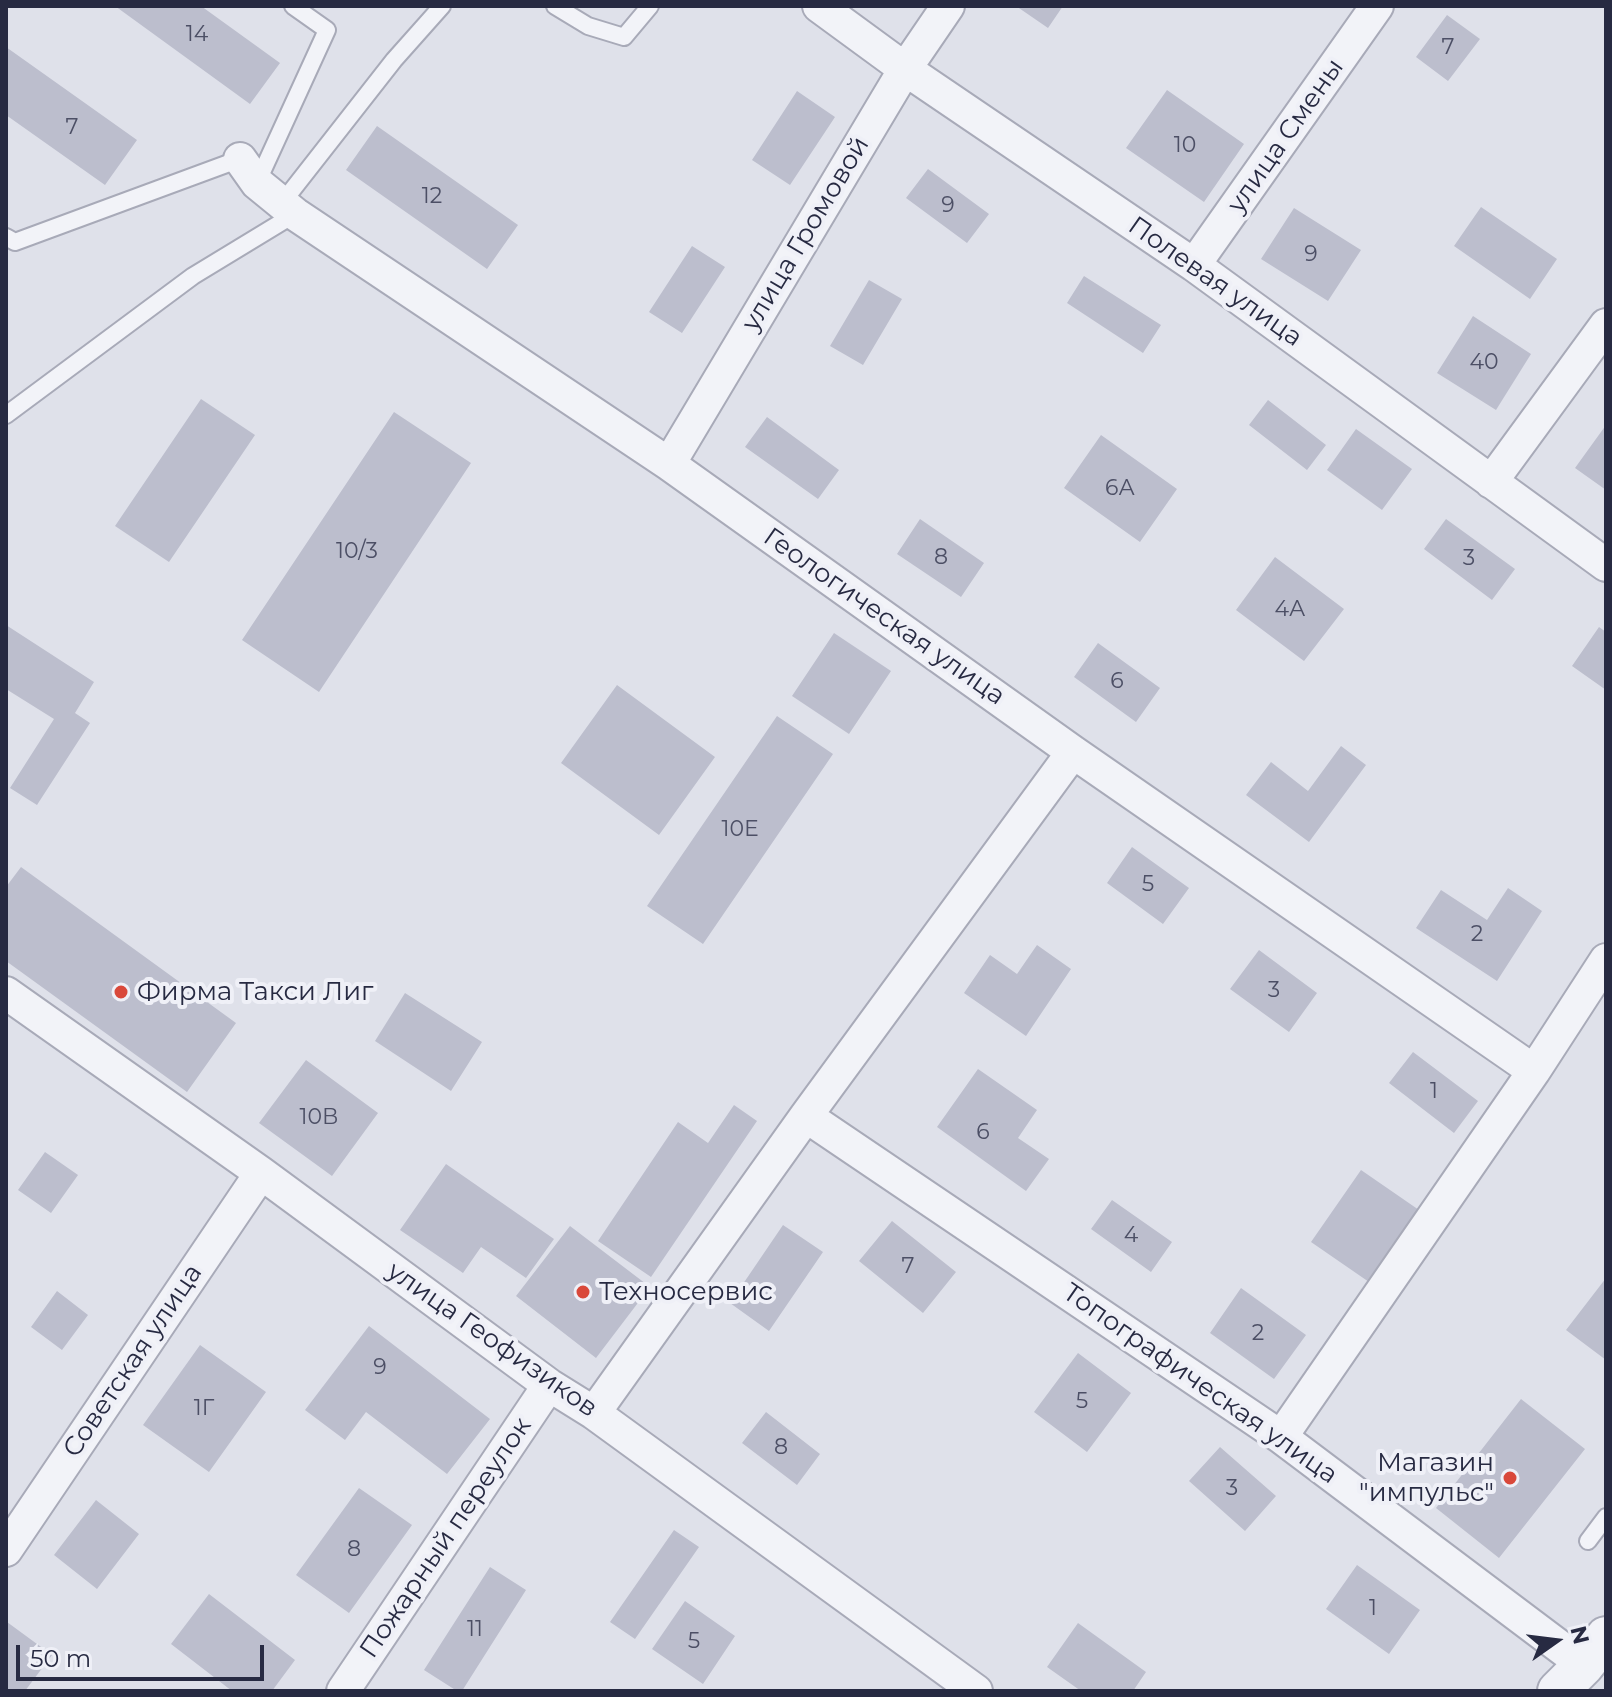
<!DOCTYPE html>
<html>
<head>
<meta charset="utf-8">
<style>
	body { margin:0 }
	#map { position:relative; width:1612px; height:1697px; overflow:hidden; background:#dfe1ea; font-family:Montserrat,sans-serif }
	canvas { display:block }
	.frame { position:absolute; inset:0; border:8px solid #272a42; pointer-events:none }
	.north { position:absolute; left:1516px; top:1601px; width:80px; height:80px; -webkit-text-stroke:6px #eff0f7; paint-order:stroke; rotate:76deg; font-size:22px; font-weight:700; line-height:32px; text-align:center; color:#272a42 }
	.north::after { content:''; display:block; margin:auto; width:28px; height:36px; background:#272a42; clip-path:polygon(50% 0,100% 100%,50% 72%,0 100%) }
	.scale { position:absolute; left:16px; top:1645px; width:248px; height:36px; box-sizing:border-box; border:4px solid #272a42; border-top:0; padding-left:10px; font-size:24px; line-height:28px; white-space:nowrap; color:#272a42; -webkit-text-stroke:6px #eff0f7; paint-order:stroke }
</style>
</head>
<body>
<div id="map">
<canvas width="1612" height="1697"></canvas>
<div class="frame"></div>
<div class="north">N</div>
<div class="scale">50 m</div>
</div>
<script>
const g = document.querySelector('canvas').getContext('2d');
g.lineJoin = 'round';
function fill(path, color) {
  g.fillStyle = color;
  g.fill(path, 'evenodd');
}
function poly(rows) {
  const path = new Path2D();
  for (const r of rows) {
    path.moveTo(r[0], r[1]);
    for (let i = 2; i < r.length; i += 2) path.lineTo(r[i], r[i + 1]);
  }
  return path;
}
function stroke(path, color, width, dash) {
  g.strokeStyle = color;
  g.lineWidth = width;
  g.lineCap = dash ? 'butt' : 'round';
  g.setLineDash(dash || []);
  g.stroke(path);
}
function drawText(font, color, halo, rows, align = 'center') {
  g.font = font + ' Montserrat,sans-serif';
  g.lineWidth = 8;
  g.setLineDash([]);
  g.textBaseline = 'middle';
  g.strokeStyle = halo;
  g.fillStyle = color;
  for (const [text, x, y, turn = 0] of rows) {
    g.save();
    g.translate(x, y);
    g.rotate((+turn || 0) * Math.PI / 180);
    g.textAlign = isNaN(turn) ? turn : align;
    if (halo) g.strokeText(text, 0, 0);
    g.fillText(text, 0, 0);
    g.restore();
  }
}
const building = poly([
	[115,6,201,6,280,63,250,104],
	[1016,6,1063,6,1048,28],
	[1447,15,1480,39,1448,81,1416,57],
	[6,47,137,140,105,185,6,115],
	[1167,90,1244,144,1204,202,1126,148],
	[797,91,835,117,790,185,752,160],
	[377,126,518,225,487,269,346,170],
	[928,169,989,214,967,243,906,198],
	[1481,207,1557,259,1530,299,1454,246],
	[1294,208,1361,250,1328,301,1261,259],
	[692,246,725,267,682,333,649,312],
	[1084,276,1161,325,1143,353,1067,303],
	[869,280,902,299,863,365,830,346],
	[1473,316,1531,354,1496,410,1437,373],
	[201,399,255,435,169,562,115,526],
	[1268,400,1326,445,1307,470,1249,425],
	[394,412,471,463,319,692,242,640],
	[767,417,839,470,818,499,745,447],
	[1606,425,1606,490,1575,468],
	[1356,429,1412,469,1382,510,1327,470],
	[1101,435,1177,489,1140,542,1064,488],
	[920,519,984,563,961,597,897,554],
	[1446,519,1515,569,1492,600,1424,549],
	[1275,557,1344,609,1304,661,1236,610],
	[6,625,94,682,75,713,90,723,37,805,10,788,54,719,6,689],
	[1599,627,1606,632,1606,690,1572,666],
	[834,633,891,671,849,734,792,696],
	[1098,643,1160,688,1136,722,1074,677],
	[617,685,715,757,659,835,561,763],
	[777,716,833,754,703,944,647,906],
	[1341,746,1366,765,1309,842,1246,795,1271,762,1308,791],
	[1132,847,1189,888,1163,924,1107,883],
	[21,867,236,1023,187,1092,6,961,6,887],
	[1508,888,1542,911,1497,981,1416,928,1441,890,1487,920],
	[1037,945,1071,969,1026,1036,964,993,990,955,1017,974],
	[1259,950,1317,993,1289,1032,1230,989],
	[405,993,482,1042,451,1091,375,1041],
	[1413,1052,1478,1101,1454,1133,1389,1083],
	[306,1060,378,1113,332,1176,259,1123],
	[978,1069,1037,1110,1018,1138,1049,1159,1026,1191,937,1127],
	[734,1105,757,1121,651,1277,598,1241,678,1122,708,1143],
	[45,1152,78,1175,51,1213,18,1190],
	[446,1164,554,1239,526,1278,481,1247,463,1273,400,1230],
	[1361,1170,1419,1210,1369,1282,1311,1242],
	[1112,1200,1172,1242,1151,1272,1091,1229],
	[892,1221,956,1272,923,1313,859,1261],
	[783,1225,823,1252,769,1331,730,1303],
	[570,1226,650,1287,596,1358,516,1296],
	[1606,1278,1606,1360,1566,1330],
	[1241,1288,1306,1335,1274,1379,1210,1333],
	[57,1291,88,1315,62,1350,31,1327],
	[369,1326,490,1419,447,1474,366,1412,345,1440,305,1410],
	[200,1345,266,1392,209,1472,143,1425],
	[1078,1353,1131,1393,1087,1452,1034,1412],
	[1521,1399,1585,1449,1499,1558,1436,1508],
	[766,1412,820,1454,797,1485,742,1443],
	[1220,1447,1276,1496,1245,1531,1189,1481],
	[359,1488,412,1525,349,1613,296,1575],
	[96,1500,139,1534,97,1589,54,1555],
	[674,1530,699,1547,635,1639,610,1622],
	[1357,1565,1420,1610,1389,1654,1326,1609],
	[490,1567,526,1590,462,1691,457,1691,424,1670],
	[209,1594,295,1660,272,1691,232,1691,171,1644],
	[685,1601,735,1636,703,1684,652,1649],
	[7,1622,52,1655,25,1691,6,1691],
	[1078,1623,1146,1672,1133,1691,1081,1691,1047,1667]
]);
const service = poly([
	[555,6,588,26,624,37,650,6],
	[257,183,327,30,293,6],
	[282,203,394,60,442,6],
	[6,237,15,242,240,159],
	[6,415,193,276,295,214],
	[1588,1541,1606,1517]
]);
const minor = poly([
	[819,6,905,69,1194,265,1606,565],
	[240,159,257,183,295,214,669,464,1073,752,1534,1071],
	[1194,265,1377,6],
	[669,464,905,69,948,6],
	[1491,482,1606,325],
	[6,993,261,1173,549,1385,594,1413,976,1691],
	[806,1116,1281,1437,1584,1665],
	[594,1413,806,1116,1073,752],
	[1281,1437,1534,1071,1606,960],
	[6,1550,261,1173],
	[343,1691,549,1385]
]);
const tertiary = poly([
	[1558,1691,1584,1665,1606,1637]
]);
const markers = [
	[121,992,8,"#d9483a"],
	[583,1292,8,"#d9483a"],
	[1510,1478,8,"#d9483a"]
];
const numberNames = [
	["14",197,35],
	["7",1448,48],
	["7",72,128],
	["10",1185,146],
	["12",432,197],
	["9",948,206],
	["9",1311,255],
	["40",1484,363],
	["6А",1120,489],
	["10/3",357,552],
	["8",941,558],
	["3",1469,559],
	["4А",1290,610],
	["6",1117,682],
	["10Е",740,830],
	["5",1148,885],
	["2",1477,935],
	["3",1274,991],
	["1",1434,1092],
	["10В",319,1118],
	["6",983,1133],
	["4",1131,1236],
	["7",908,1267],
	["2",1258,1334],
	["9",380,1368],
	["5",1082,1402],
	["1Г",204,1409],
	["8",781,1448],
	["3",1232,1489],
	["8",354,1550],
	["1",1373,1609],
	["11",475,1630],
	["5",694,1642]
];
const streetNames = [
	["улица Смены",1286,136,-55],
	["улица Громовой",806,234,-59],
	["Полевая улица",1215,282,35],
	["Геологическая улица",884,617,35],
	["улица Геофизиков",492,1340,35],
	["Советская улица",133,1361,-56],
	["Топографическая улица",1200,1384,35],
	["Пожарный переулок",446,1538,-56]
];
const poiNames = [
	["Фирма Такси Лиг",137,992],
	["Техносервис",599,1292],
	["Магазин",1494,1463,"right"],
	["\"импульс\"",1494,1493,"right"]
];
fill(building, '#bcbecd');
stroke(service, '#a8aab8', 20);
stroke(minor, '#a8aab8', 36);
stroke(tertiary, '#a8aab8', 44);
stroke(service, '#f2f3f8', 16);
stroke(minor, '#f2f3f8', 32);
stroke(tertiary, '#f2f3f8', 40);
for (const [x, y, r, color] of markers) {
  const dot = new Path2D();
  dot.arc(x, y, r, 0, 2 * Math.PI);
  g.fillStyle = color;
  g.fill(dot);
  stroke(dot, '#eff0f7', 3);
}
drawText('22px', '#4c4f65', null, numberNames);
drawText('26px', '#272a42', '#eff0f7', streetNames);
drawText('26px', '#272a42', '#eff0f7', poiNames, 'left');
</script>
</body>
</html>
